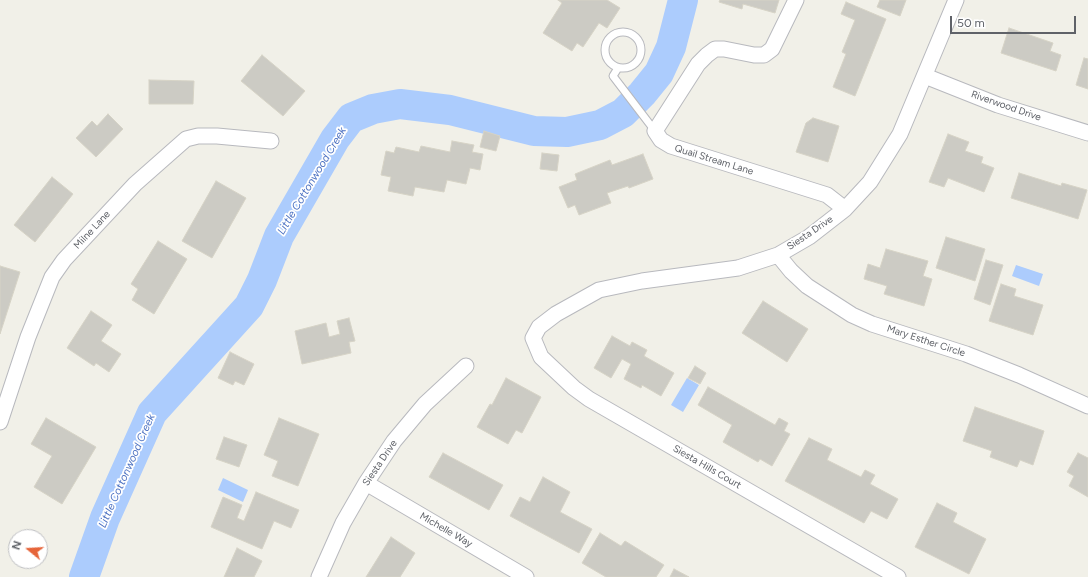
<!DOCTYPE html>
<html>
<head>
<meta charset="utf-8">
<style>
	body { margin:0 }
	#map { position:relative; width:1088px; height:577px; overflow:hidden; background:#f1f0e8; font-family:Figtree,sans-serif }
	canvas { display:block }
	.north { position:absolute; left:8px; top:529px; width:40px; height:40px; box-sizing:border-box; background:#fff; border:1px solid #bfc0c3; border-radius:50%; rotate:288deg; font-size:11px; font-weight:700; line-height:16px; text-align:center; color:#5f6268 }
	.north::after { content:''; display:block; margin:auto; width:14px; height:18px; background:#e66439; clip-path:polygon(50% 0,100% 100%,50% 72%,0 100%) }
	.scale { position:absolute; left:950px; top:16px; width:126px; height:18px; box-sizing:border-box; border:2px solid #5f6268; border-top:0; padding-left:5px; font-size:12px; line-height:14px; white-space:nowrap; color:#5f6268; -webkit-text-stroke:3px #fff; paint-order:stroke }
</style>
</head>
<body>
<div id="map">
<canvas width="1088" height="577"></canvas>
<div class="north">N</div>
<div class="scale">50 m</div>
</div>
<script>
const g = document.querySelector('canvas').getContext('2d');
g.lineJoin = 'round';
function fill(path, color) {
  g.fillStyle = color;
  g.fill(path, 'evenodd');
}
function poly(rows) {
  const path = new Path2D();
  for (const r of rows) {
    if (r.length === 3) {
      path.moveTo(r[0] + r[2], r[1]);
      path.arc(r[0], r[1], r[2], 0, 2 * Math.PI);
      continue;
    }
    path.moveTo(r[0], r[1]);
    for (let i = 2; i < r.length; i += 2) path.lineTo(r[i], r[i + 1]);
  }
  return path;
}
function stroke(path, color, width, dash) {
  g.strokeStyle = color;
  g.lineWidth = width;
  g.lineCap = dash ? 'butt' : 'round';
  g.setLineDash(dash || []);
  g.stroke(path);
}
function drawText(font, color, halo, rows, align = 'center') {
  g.font = font + ' Figtree,sans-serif';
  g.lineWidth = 3.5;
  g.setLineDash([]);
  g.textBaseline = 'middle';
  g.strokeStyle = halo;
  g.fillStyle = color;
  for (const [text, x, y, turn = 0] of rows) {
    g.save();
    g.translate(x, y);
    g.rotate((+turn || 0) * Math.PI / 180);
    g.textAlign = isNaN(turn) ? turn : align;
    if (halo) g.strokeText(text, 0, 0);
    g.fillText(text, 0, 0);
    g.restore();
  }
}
const water = poly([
	[1016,265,1043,274,1039,286,1012,276],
	[687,378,699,385,683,412,671,405],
	[223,478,248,490,243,502,218,490]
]);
const river = poly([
	[84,577,105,518,152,413,249,306,262,280,279,236,335,139,351,118,373,109,400,104,450,110,534,131,567,132,600,125,623,113,642,94,659,73,671,47,683,0]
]);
const building = poly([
	[558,0,607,0,620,8,607,28,599,23,583,47,577,43,572,51,543,33,562,3,558,0],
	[720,0,779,0,775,13,743,4,742,9,719,2,720,0],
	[880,0,906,0,900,16,877,7,880,0],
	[846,2,886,19,855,96,833,87,846,54,842,52,855,20,841,14,846,2],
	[1009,28,1053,43,1050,51,1061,55,1056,71,1001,53,1009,28],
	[262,55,305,91,283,116,241,81,262,55],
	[1084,58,1088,59,1088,89,1076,85,1084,58],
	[149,80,194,81,193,104,149,104,149,80],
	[108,114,123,129,96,157,76,138,92,121,97,126,108,114],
	[813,118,839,126,828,162,796,152,806,123,813,118],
	[484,131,500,136,496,151,480,147,484,131],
	[948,134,969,142,965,151,983,157,981,163,994,168,984,192,948,178,944,187,929,182,948,134],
	[452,141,474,145,472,152,483,154,480,170,470,168,466,184,447,180,444,192,415,187,413,196,388,191,391,177,381,175,386,151,394,153,396,147,419,152,421,146,450,152,452,141],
	[542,153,559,155,557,171,540,169,542,153],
	[643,154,653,179,629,188,628,186,607,193,611,203,579,215,575,205,568,208,559,187,577,180,575,174,610,160,612,165,643,154],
	[1019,173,1061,186,1062,183,1087,190,1078,219,1011,198,1019,173],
	[52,177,73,194,35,242,14,225,52,177],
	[216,181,246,198,212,258,182,241,216,181],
	[946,237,985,249,975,281,936,268,946,237],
	[158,241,187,259,154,314,132,300,138,289,131,284,158,241],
	[886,249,928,261,923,276,932,279,924,306,884,294,887,286,864,279,868,264,880,268,886,249],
	[986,260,1003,265,990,305,974,299,986,260],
	[0,266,20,272,0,334,0,266],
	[1001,284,1016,289,1014,296,1043,305,1033,335,989,321,1001,284],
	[763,301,808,329,787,362,742,333,763,301],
	[91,311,112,325,101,341,121,354,109,372,96,363,94,366,67,348,91,311],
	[349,318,355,341,349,342,351,353,302,364,295,331,326,323,329,337,340,334,337,321,349,318],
	[612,336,630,346,632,342,647,350,644,356,674,373,661,396,642,385,641,388,624,379,631,364,622,359,611,378,594,368,612,336],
	[230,352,254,364,244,385,235,381,233,385,218,378,230,352],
	[695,366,706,373,700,384,688,378,695,366],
	[506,378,541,397,522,433,516,430,508,444,477,427,490,404,492,405,506,378],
	[708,387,775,425,779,418,788,423,784,431,790,434,772,466,760,459,758,462,723,442,732,425,698,405,708,387],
	[975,407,1044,431,1033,465,1020,460,1017,467,990,457,992,451,963,441,975,407],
	[46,418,96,447,62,504,34,487,52,456,31,444,46,418],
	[279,418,319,434,298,486,272,476,278,461,264,455,279,418],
	[224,437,247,445,239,467,216,459,224,437],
	[809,438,832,449,827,460,861,477,865,470,875,475,870,484,898,499,887,519,871,511,864,523,785,481,809,438],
	[443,453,503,485,489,510,429,477,443,453],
	[1078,453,1088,458,1088,497,1069,486,1074,476,1067,472,1078,453],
	[543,477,570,492,560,512,592,529,579,553,510,516,520,497,530,502,543,477],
	[256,492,299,510,291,528,274,521,262,549,211,527,223,497,242,505,237,518,244,521,256,492],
	[937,503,957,513,953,522,986,539,969,574,915,547,937,503],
	[600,533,621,546,625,541,664,565,656,577,606,577,582,563,600,533],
	[391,537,415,553,400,577,366,577,391,537],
	[237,548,262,561,254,577,224,577,237,548],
	[674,569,689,577,670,577,674,569]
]);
const lane = poly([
	[623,50,18],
	[618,68,613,76,655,131]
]);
const street = poly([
	[796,0,772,49,764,55,754,55,724,49,715,49,707,55,698,64,655,131,661,140,671,146,827,195,845,209],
	[925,76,998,105,1088,133],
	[778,255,791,271,807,286,852,315,872,324,966,354,1019,375,1088,406],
	[0,422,28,337,52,277,64,260,135,184,186,139,198,136,217,136,271,141],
	[366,483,526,577],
	[319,577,343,523,366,483,394,441,425,404,466,366],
	[898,577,589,399,574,388,541,357,533,338,539,327,556,314,599,290,642,281,738,268,778,255,809,237,845,209,870,182,900,134,956,0]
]);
const streetNames = [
	["Riverwood Drive",1006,106,19],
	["Quail Stream Lane",714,160,17],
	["Milne Lane",92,230,-47],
	["Siesta Drive",810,233,-34],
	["Mary Esther Circle",926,341,18],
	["Siesta Drive",380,463,-56],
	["Siesta Hills Court",707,467,30],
	["Michelle Way",446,530,30]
];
const waterNames = [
	["Little Cottonwood Creek",312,181,-59],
	["Little Cottonwood Creek",127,471,-66]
];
fill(water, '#acccfd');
stroke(river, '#acccfd', 30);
fill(building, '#cccbc4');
stroke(building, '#d6d3c6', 1);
stroke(lane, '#b8b9be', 9);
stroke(street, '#b8b9be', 17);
stroke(lane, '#fff', 7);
stroke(street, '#fff', 15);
drawText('10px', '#5f6268', '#fff', streetNames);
drawText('italic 11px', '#4d72c2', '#fff', waterNames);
</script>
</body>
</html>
